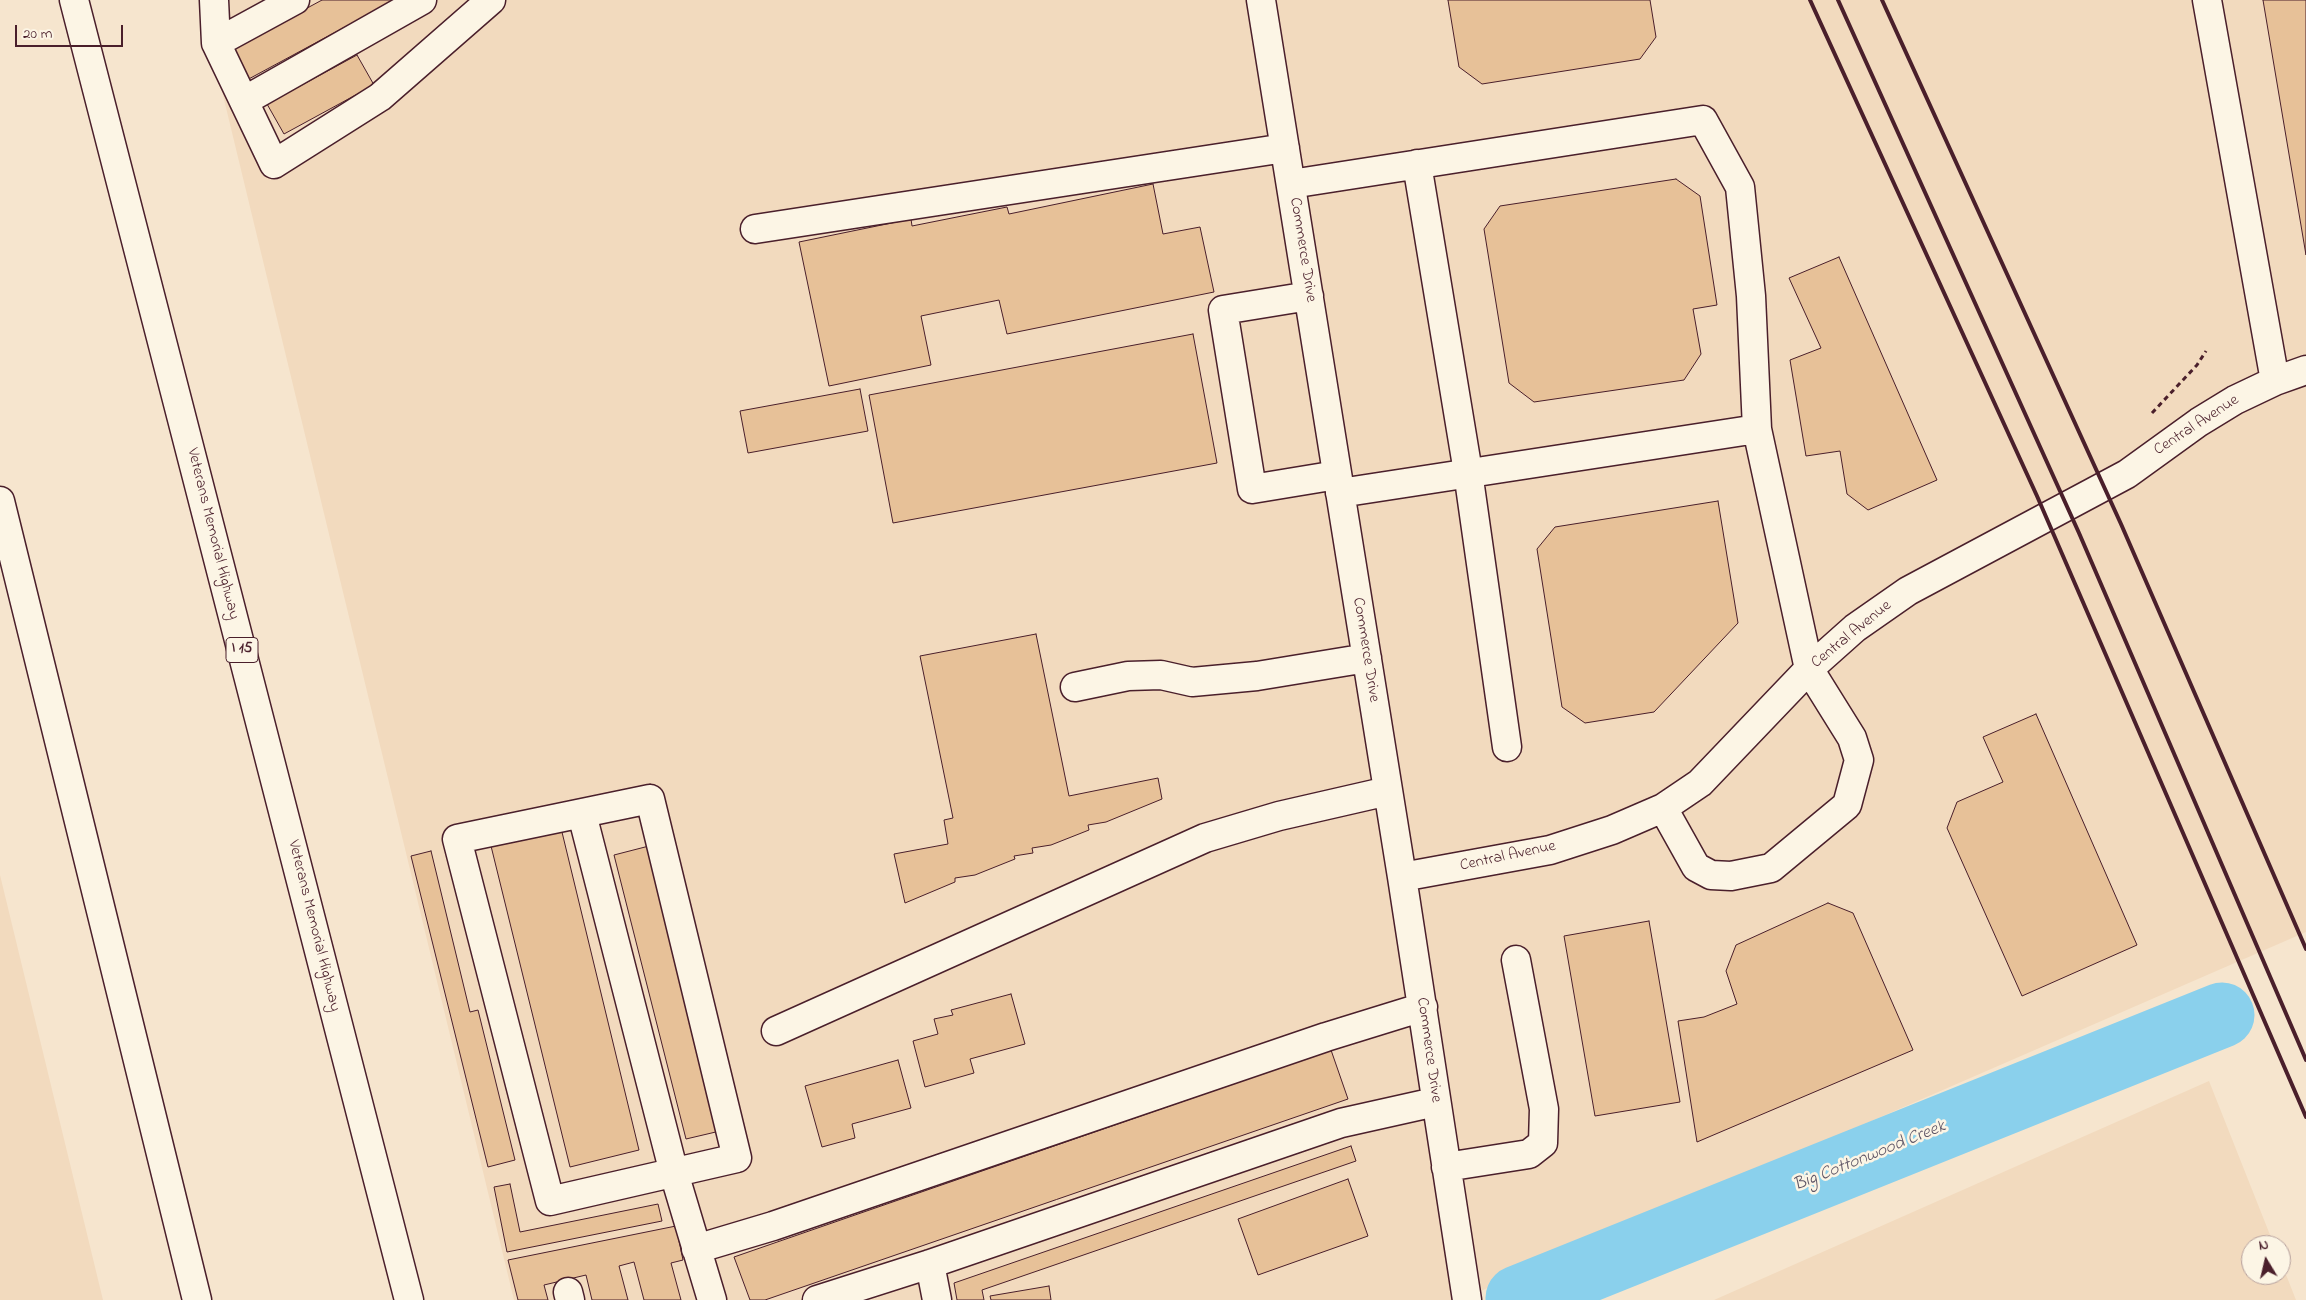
<!DOCTYPE html>
<html>
<head>
<meta charset="utf-8">
<style>
  body { margin:0 }
  #map { position:relative; width:2306px; height:1300px; overflow:hidden; background:#f6e5ce; font-family:"Indie Flower",sans-serif }
  canvas { display:block }
  .north { position:absolute; left:2241px; top:1235px; width:50px; height:50px; box-sizing:border-box; background:#fcf5e5; border:1px solid #b59f9b; border-radius:50%; rotate:351deg; font-size:14px; font-weight:700; line-height:20px; text-align:center; color:#4a1f2b }
  .north::after { content:''; display:block; margin:auto; width:18px; height:22px; background:#4a1f2b; clip-path:polygon(50% 0,100% 100%,50% 72%,0 100%) }
  .scale { position:absolute; left:15px; top:25px; width:108px; height:22px; box-sizing:border-box; border:2px solid #4a1f2b; border-top:0; padding-left:6px; font-size:15px; line-height:18px; white-space:nowrap; color:#4a1f2b; -webkit-text-stroke:4px #fcf5e5; paint-order:stroke }
</style>
</head>
<body>
<div id="map">
<canvas width="2306" height="1300"></canvas>
<div class="north">N</div>
<div class="scale">20 m</div>
</div>
<script>
const context = document.querySelector('canvas').getContext('2d');
context.lineJoin = 'round';
function fill(path, color) {
  context.fillStyle = color;
  context.fill(path, 'evenodd');
}
function poly(rows) {
  const path = new Path2D();
  for (const r of rows) {
    path.moveTo(r[0], r[1]);
    for (let i = 2; i < r.length; i += 2) path.lineTo(r[i], r[i + 1]);
  }
  return path;
}
function stroke(path, color, width, dash) {
  context.strokeStyle = color;
  context.lineWidth = width;
  context.lineCap = dash ? 'butt' : 'round';
  context.setLineDash(dash || []);
  context.stroke(path);
}
function drawText(font, color, halo, rows, align = 'center') {
  context.font = font + ' "Indie Flower",sans-serif';
  context.lineWidth = 5;
  context.setLineDash([]);
  context.textBaseline = 'middle';
  context.strokeStyle = halo;
  context.fillStyle = color;
  for (const [text, x, y, turn = 0] of rows) {
    context.save();
    context.translate(x, y);
    context.rotate((+turn || 0) * Math.PI / 180);
    context.textAlign = isNaN(turn) ? turn : align;
    if (halo) context.strokeText(text, 0, 0);
    context.fillText(text, 0, 0);
    context.restore();
  }
}
fill(poly([
  [200,0,2306,0,2306,932,1460,1300,514,1300],
  [0,875,103,1300,0,1300],
  [2209,1081,2274,1245,2251,1245,2251,1275,2281,1275,2281,1262,2296,1300,1714,1300]
]), '#f2dabe');
stroke(poly([
  [1518,1298,2222,1015]
]), '#8ad0ec', 65);
const building = poly([
  [322,0,395,0,245,81,228,51,322,0],
  [1448,0,1650,0,1656,37,1640,59,1482,84,1459,67,1448,0],
  [2263,0,2306,0,2306,255,2263,0],
  [357,55,374,85,284,134,267,104,357,55],
  [1676,179,1700,196,1717,305,1693,309,1701,354,1684,380,1534,402,1509,383,1484,229,1500,206,1676,179],
  [1153,184,1163,234,1200,227,1214,292,1007,334,999,300,921,316,931,365,829,386,799,242,911,219,912,226,1007,207,1009,214,1153,184],
  [1839,257,1937,480,1868,510,1847,494,1840,451,1806,456,1790,360,1821,348,1789,278,1839,257],
  [1193,334,1217,463,893,523,869,395,1193,334],
  [860,389,868,431,748,453,740,411,860,389],
  [1718,501,1738,623,1654,712,1585,723,1562,707,1537,549,1555,527,1718,501],
  [1036,634,1069,796,1158,778,1162,799,1106,822,1088,825,1089,830,1051,845,1032,848,1033,853,1014,856,1015,859,975,875,955,878,955,882,905,903,894,854,948,844,944,820,953,818,920,656,1036,634],
  [2036,714,2137,945,2022,996,1947,828,1957,802,2003,782,1983,737,2036,714],
  [561,828,639,1150,570,1167,491,846,561,828],
  [649,846,720,1131,686,1139,614,855,649,846],
  [431,851,470,1012,478,1010,515,1160,488,1167,411,856,431,851],
  [1828,903,1853,913,1913,1050,1697,1142,1678,1021,1704,1017,1737,1004,1726,971,1736,945,1828,903],
  [1649,921,1680,1102,1595,1116,1564,936,1649,921],
  [1011,994,1025,1044,970,1059,974,1073,925,1087,913,1041,938,1034,934,1019,953,1015,951,1010,1011,994],
  [1331,1050,1348,1099,765,1300,750,1300,734,1257,1331,1050],
  [898,1060,911,1108,852,1124,855,1138,822,1147,805,1086,898,1060],
  [1351,1146,1356,1161,982,1290,984,1300,957,1300,954,1283,1351,1146],
  [1348,1179,1368,1236,1258,1275,1238,1219,1348,1179],
  [510,1184,520,1232,658,1204,662,1221,507,1252,494,1187,510,1184],
  [676,1226,683,1260,671,1263,681,1300,644,1300,634,1262,619,1266,628,1300,592,1300,586,1275,544,1285,548,1300,518,1300,508,1260,676,1226],
  [1049,1286,1051,1300,991,1300,990,1296,1049,1286]
]);
fill(building, '#e7c198');
stroke(building, '#4a1f2b', 1);
const minor = poly([
  [214,0,216,43],
  [295,0,216,43,274,164,380,97,491,0],
  [1261,0,1402,877,1467,1300],
  [2207,0,2275,381],
  [244,101,422,0],
  [1417,164,1468,472,1507,747],
  [1291,184,1703,120,1740,187,1751,296,1757,429],
  [755,229,1285,148],
  [1309,296,1223,310,1252,489,1337,475],
  [1340,493,1757,429,1809,669,1852,738,1859,760,1847,805,1771,868,1731,876,1711,875,1696,867,1663,808],
  [1075,687,1128,676,1161,675,1192,682,1257,676,1367,658],
  [650,799,737,1158,550,1201,457,839,650,799],
  [582,814,674,1173,712,1300],
  [1402,877,1550,850,1612,830,1663,808,1700,783,1809,669,1855,628,1908,591,2127,474,2199,422,2235,400,2275,381,2306,370],
  [776,1031,1205,838,1279,816,1388,791],
  [1446,1167,1529,1154,1543,1143,1544,1109,1516,960],
  [696,1249,773,1226,1326,1037,1423,1007],
  [930,1264,937,1300],
  [568,1292,570,1300],
  [817,1300,930,1264,1341,1123,1435,1102]
]);
const highway = poly([
  [74,0,409,1300],
  [0,501,197,1300]
]);
stroke(minor, '#4a1f2b', 31);
stroke(highway, '#4a1f2b', 31);
stroke(poly([
  [2152,413,2197,365,2206,351]
]), '#4a1f2b', 3, [5, 4]);
stroke(minor, '#fcf5e5', 28);
stroke(highway, '#fcf5e5', 28);
stroke(poly([
  [1810,0,2037,496,2306,1117],
  [1838,0,2079,533,2306,1060],
  [1882,0,2121,524,2306,949]
]), '#4a1f2b', 4);
for (const [x, y, w] of [
  [242,650,32]
]) {
  const box = new Path2D();
  box.roundRect(x - w / 2, y - 12.5, w, 25, 4);
  context.fillStyle = '#fcf5e5';
  context.fill(box);
  stroke(box, '#4a1f2b', 1);
}
drawText('bold 15px', '#4a1f2b', null, [
  ["I 15",242,650]
]);
drawText('16px', '#4a1f2b', '#fcf5e5', [
  ["Commerce Drive",1302,250,81],
  ["Central Avenue",2197,426,-33],
  ["Veterans Memorial Highway",212,534,76],
  ["Central Avenue",1852,635,-39],
  ["Commerce Drive",1365,650,81],
  ["Central Avenue",1508,857,-12],
  ["Veterans Memorial Highway",313,926,76],
  ["Commerce Drive",1428,1050,82]
]);
drawText('italic 18px', '#5d5465', '#fcf5e5', [
  ["Big Cottonwood Creek",1870,1157,-22]
]);
</script>
</body>
</html>
